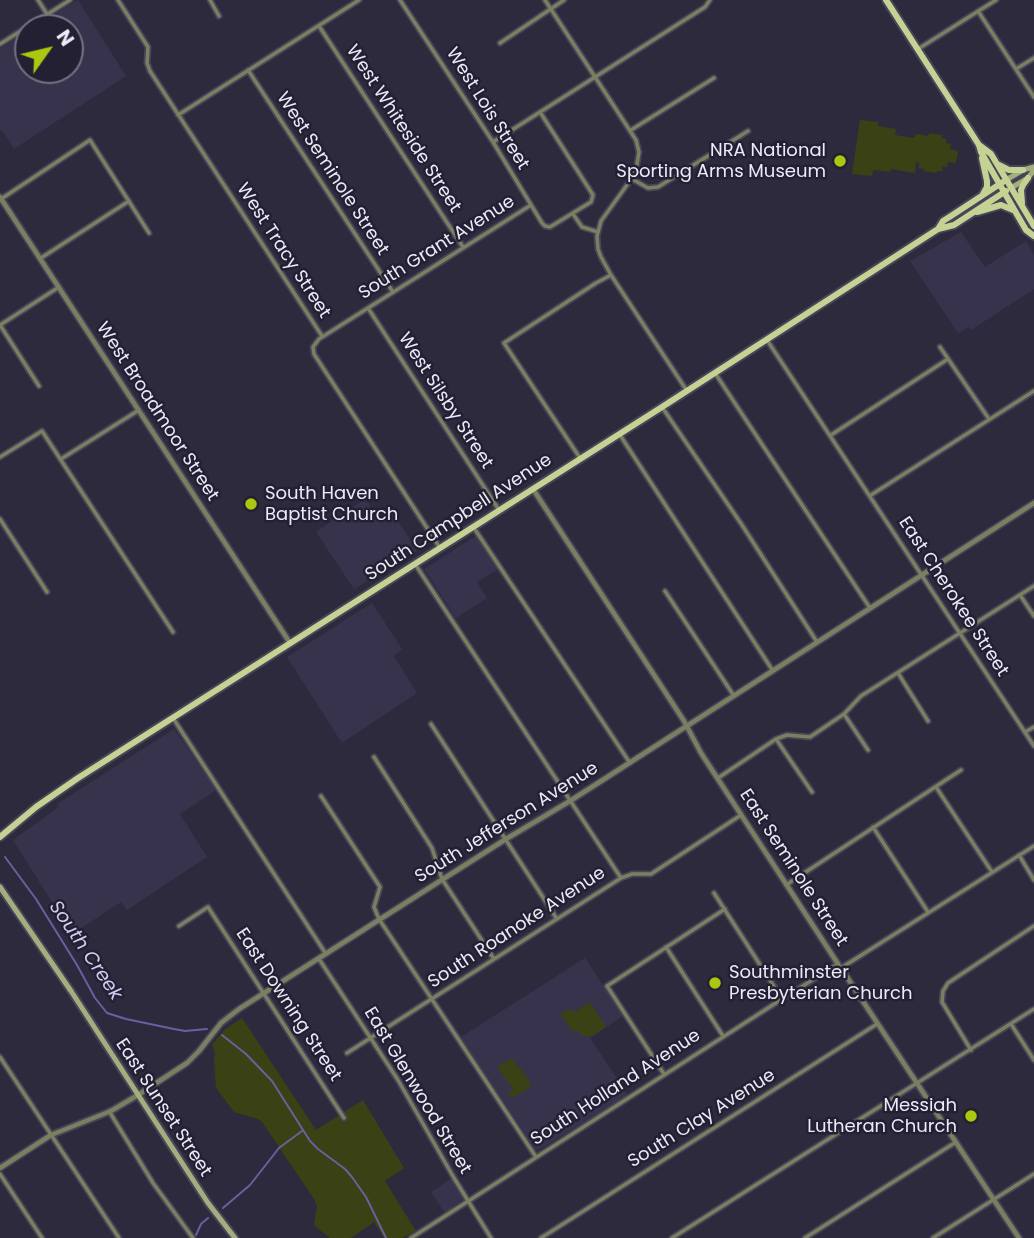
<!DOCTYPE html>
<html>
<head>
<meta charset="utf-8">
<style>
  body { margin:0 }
  #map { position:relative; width:1034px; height:1238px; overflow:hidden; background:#2e2a3e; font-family:Poppins,sans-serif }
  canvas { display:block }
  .north { position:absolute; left:14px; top:14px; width:70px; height:70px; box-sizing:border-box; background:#242033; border:2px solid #747182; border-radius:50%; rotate:56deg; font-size:19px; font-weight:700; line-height:28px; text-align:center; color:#eceaf8 }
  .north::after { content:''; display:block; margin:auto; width:24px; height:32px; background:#adc60f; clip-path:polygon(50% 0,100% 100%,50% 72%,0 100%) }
</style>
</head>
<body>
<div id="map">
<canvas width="1034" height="1238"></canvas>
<div class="north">N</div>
</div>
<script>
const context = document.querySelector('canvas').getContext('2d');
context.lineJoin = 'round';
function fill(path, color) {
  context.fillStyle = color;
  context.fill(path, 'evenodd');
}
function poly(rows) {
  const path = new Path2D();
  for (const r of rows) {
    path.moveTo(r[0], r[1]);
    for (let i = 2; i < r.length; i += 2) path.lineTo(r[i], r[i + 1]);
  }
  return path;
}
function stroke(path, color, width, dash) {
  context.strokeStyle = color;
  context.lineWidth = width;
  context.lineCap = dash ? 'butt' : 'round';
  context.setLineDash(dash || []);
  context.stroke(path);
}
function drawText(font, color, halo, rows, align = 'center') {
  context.font = font + ' Poppins,sans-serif';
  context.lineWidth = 5;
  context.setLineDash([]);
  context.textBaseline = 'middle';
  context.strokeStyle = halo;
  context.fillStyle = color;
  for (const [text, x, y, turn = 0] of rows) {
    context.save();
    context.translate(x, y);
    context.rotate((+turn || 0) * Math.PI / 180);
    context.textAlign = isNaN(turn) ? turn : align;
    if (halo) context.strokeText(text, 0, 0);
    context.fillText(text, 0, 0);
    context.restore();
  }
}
fill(poly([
  [78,0,126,76,14,149,2,130,0,131,0,49,28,31,28,70,70,70,70,28,33,28],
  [961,232,985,267,1026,241,1034,254,1034,289,971,330,969,327,958,333,910,261],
  [365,499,380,520,393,513,417,551,354,589,316,532],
  [476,536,498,569,477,582,487,598,456,618,424,569],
  [372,603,402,649,394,656,417,693,342,743,287,657],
  [174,729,216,790,180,814,207,857,127,910,121,902,72,934,13,840,59,807,57,804],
  [585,958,623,1016,590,1038,628,1095,537,1151,461,1037],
  [451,1179,463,1199,445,1213,431,1192]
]), '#38334c');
fill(poly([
  [860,120,878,122,878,126,896,129,895,135,914,138,916,134,928,136,929,133,942,135,942,138,946,139,946,143,951,144,950,149,958,151,956,163,948,162,947,167,942,167,942,171,937,171,936,173,924,171,924,169,919,168,919,163,916,162,915,173,891,169,890,172,873,170,872,176,852,174],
  [590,1002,606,1027,590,1037,581,1035,577,1030,573,1032,560,1014,567,1010,576,1011],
  [242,1018,316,1130,363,1100,404,1168,385,1181,416,1231,402,1238,384,1238,374,1222,351,1238,330,1238,314,1225,317,1206,314,1199,262,1122,258,1119,234,1112,216,1088,214,1063,215,1053,212,1045,224,1030],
  [512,1058,518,1068,520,1067,532,1086,512,1098,508,1093,513,1089,497,1067]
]), '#394115');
stroke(poly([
  [5,857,36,899,77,965,95,998,107,1013,126,1019,174,1029,185,1031,207,1029],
  [222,1035,246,1054,272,1081,310,1141,318,1149,345,1169,352,1177,366,1197,386,1238],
  [223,1208,250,1185,279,1148,302,1131],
  [196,1235,201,1224,208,1218]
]), '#6c5e9f', 2);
const minor = poly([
  [38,0,47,14],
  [118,0,148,47,147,63,150,71,322,336],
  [210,0,219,16],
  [400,0,493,142,542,223,545,226,550,227,591,202,593,195,540,112],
  [545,0,636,140,639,152,636,170,632,178,601,221,597,236,598,249,601,257,611,275,687,391],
  [978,11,1034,97],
  [319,26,463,247],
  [500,43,564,0],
  [0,44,70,0],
  [918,49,996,0],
  [1016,69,1034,58],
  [248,70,393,292],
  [178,115,359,0],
  [631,130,714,78],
  [493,142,705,7,710,0],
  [632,179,648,188,658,187,748,131],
  [1,199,90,140,149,233],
  [573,214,582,227,598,232],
  [41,258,129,201],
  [368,308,499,510],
  [0,325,39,386],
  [0,325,59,287],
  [767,340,1034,746],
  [940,347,989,419],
  [715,373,870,608],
  [662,407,742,525,817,642],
  [620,435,773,671],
  [831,435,948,359],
  [0,457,42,431,173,632],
  [580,458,504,343,596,283,611,275],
  [61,459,139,410],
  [871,495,1034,391],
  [0,519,47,592],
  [474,528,630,763],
  [440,548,314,354,313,347,319,339,531,205],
  [415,564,621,878],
  [665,591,734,696],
  [1020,595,1034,616],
  [898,673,928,721],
  [844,714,868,750],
  [173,718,326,954],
  [431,724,557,919],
  [1025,732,1034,727],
  [776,739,812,792],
  [374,757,432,848,442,879,494,959],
  [718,778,776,739,787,735,810,737,844,714,861,696,1034,586],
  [936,787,992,872],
  [321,796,380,887,374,907,379,919,536,1157],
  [873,827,928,912],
  [1019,855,1034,880],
  [786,885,961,770],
  [714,893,782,999],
  [179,926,208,907,344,1118],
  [666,947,723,1036],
  [319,959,398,1080,454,1178,491,1238],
  [1011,1024,1034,1060],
  [971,1050,942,1002,943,991,948,983,1034,926],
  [347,1053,621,878,632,874,651,874,741,815],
  [0,1057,119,1238],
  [664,1074,607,986,725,909],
  [109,1111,153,1183,193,1238],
  [0,1174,42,1238],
  [411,1238,782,999,838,964,841,968,1034,846],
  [541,1238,877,1024],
  [672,1238,1034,1009],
  [805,1238,956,1142],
  [933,1238,1034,1174]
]);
const tertiary = poly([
  [0,197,290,643],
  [533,489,684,721,701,753,838,964],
  [841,968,1019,1238],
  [0,1168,51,1135,111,1111,138,1095,187,1063,199,1051,221,1023,239,1009,506,839,570,801,1034,503]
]);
const secondary = poly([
  [1006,180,1023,170,1034,167],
  [1011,188,1028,178,1034,170],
  [0,887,71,991,208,1203,235,1238]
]);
const primary = poly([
  [886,0,979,145,981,152,1026,230,1034,236],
  [979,145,991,154,1034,226],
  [982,158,987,181,987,187,983,194],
  [999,165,1009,170,1023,170],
  [1022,203,1021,190,1023,185,1028,178],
  [977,212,1001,205,1013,210],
  [938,229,954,225,1006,191],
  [0,837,36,807,78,778,662,407,938,229,943,221,951,216,1006,180]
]);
stroke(minor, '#494558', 7);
stroke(tertiary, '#494558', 8);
stroke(secondary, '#494558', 9);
stroke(primary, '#494558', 10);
stroke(minor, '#798061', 3.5);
stroke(tertiary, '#798061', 4.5);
stroke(secondary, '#a3ae7e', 5);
stroke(primary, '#c4d293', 6);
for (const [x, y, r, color] of [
  [840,161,7,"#adc60f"],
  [251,504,7,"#adc60f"],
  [715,983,7,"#adc60f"],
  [971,1116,7,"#adc60f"]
]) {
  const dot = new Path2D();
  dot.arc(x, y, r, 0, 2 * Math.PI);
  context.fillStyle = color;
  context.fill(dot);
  stroke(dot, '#242033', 2.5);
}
drawText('18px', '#eceaf8', '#242033', [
  ["West Lois Street",487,109,58],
  ["West Whiteside Street",403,129,57],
  ["West Seminole Street",332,174,57],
  ["South Grant Avenue",437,248,-32],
  ["West Tracy Street",283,251,57],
  ["West Silsby Street",445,401,57],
  ["West Broadmoor Street",157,412,57],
  ["South Campbell Avenue",459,518,-33],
  ["East Cherokee Street",953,597,57],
  ["South Jefferson Avenue",507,823,-32],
  ["East Seminole Street",793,868,57],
  ["South Roanoke Avenue",517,928,-33],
  ["East Downing Street",288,1005,57],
  ["South Holland Avenue",616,1088,-33],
  ["East Glenwood Street",417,1091,59],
  ["East Sunset Street",163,1108,57],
  ["South Clay Avenue",702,1119,-32]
]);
drawText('18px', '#eceaf8', '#242033', [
  ["NRA National",826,151],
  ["Sporting Arms Museum",826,172],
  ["South Haven",265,494,"left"],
  ["Baptist Church",265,515,"left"],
  ["Southminster",729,973,"left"],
  ["Presbyterian Church",729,994,"left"],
  ["Messiah",957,1106],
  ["Lutheran Church",957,1127]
], 'right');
drawText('italic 19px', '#d2ccf1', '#242033', [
  ["South Creek",85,951,56]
]);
</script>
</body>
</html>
